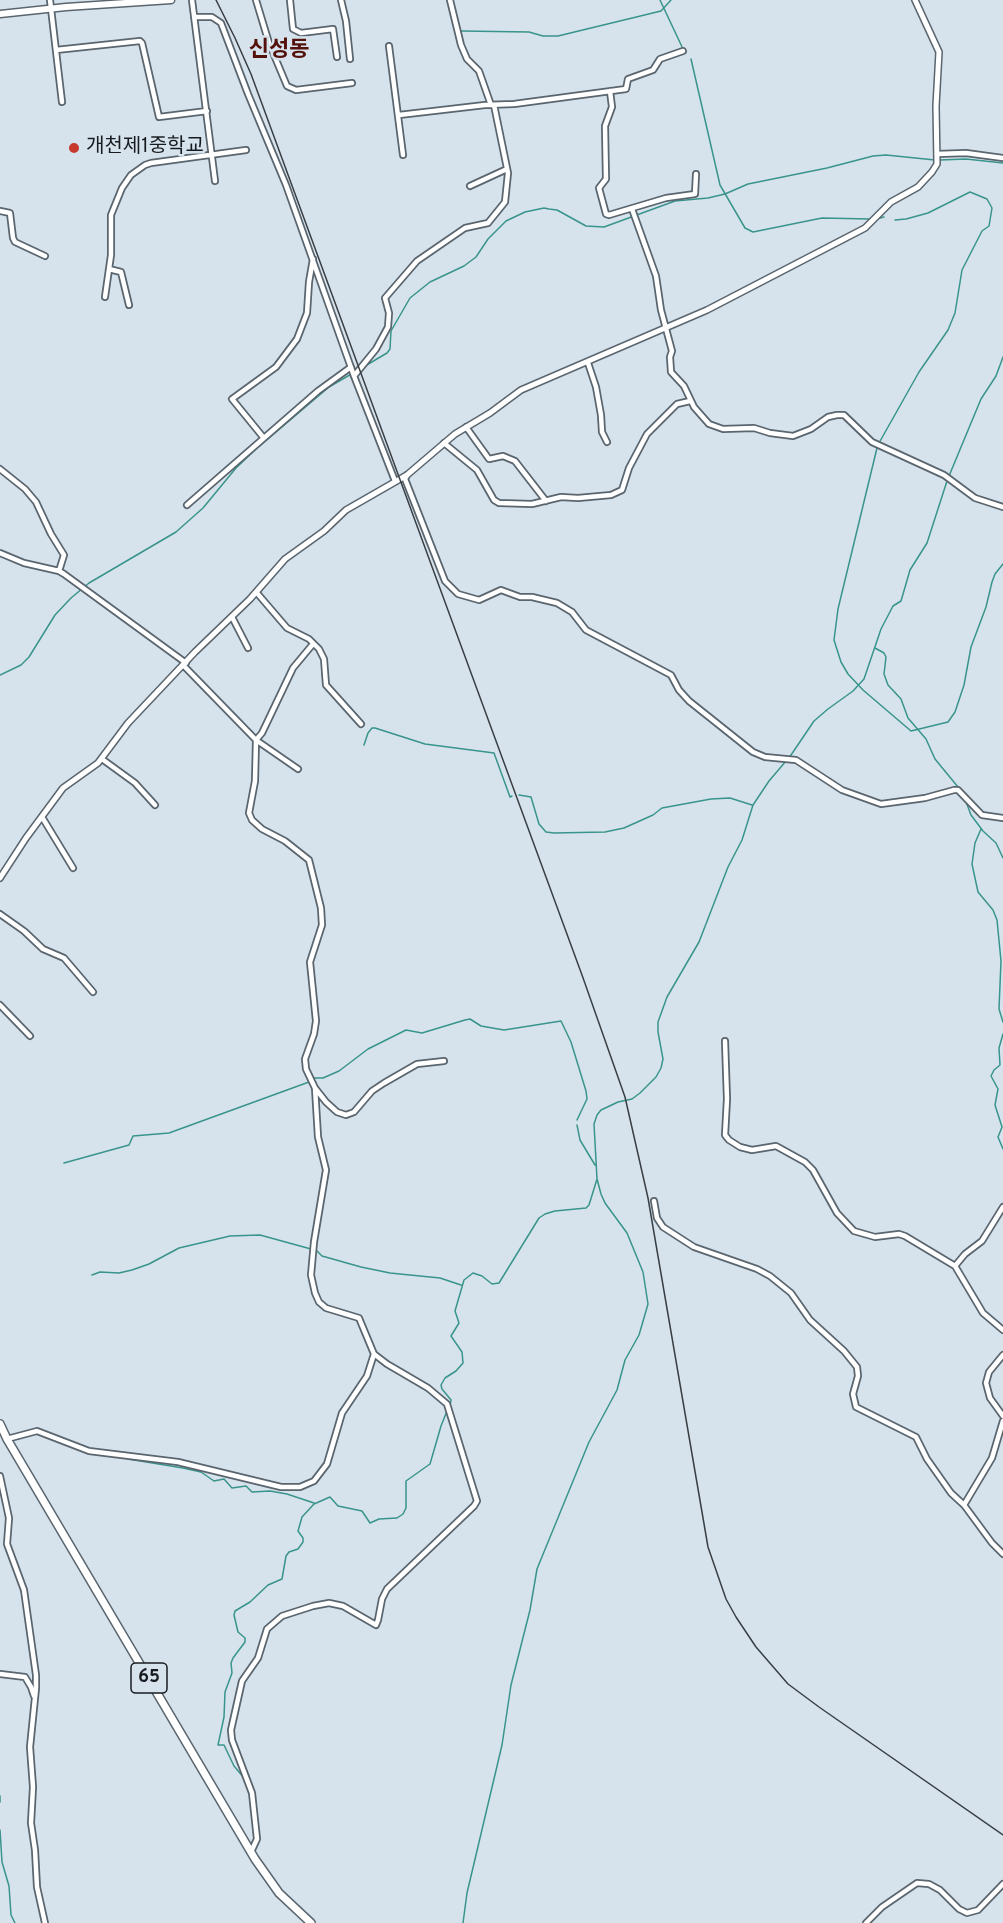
<!DOCTYPE html>
<html>
<head>
<meta charset="utf-8">
<style>
  body { margin:0 }
  canvas { display:block; background:#d6e3ed }
</style>
</head>
<body>
<canvas width="1003" height="1923"></canvas>
<script>
const context = document.querySelector('canvas').getContext('2d');
context.lineJoin = 'round';
function poly(rows) {
  const path = new Path2D();
  for (const r of rows) {
    path.moveTo(r[0], r[1]);
    for (let i = 2; i < r.length; i += 2) path.lineTo(r[i], r[i + 1]);
  }
  return path;
}
function stroke(path, color, width, dash) {
  context.strokeStyle = color;
  context.lineWidth = width;
  context.lineCap = dash ? 'butt' : 'round';
  context.setLineDash(dash || []);
  context.stroke(path);
}
function drawText(font, color, halo, rows, align = 'center') {
  context.font = font + ' Overpass,"Noto Sans KR",sans-serif';
  context.lineWidth = 5;
  context.setLineDash([]);
  context.textBaseline = 'middle';
  context.strokeStyle = halo;
  context.fillStyle = color;
  for (const [text, x, y, turn = 0] of rows) {
    context.save();
    context.translate(x, y);
    context.rotate((+turn || 0) * Math.PI / 180);
    context.textAlign = isNaN(turn) ? turn : align;
    if (halo) context.strokeText(text, 0, 0);
    context.fillText(text, 0, 0);
    context.restore();
  }
}
stroke(poly([
  [660,0,683,49],
  [461,31,529,32,543,36,558,36,661,11,671,0],
  [691,59,720,185,745,228,753,232,822,218,870,219],
  [940,160,966,159,1003,163],
  [880,218,884,217],
  [365,366,387,353,390,349,391,331,410,298,430,282,464,266,476,257,488,239,506,221,525,212,544,208,549,209,557,210,586,226,604,227,675,201,708,198,725,194,748,184,827,168,873,156,886,155,935,160],
  [879,443,919,372,948,330,955,313,962,270,982,231,989,226,992,208,987,199,970,192,928,213,906,219,895,220],
  [877,448,838,609,834,640,841,662,848,674,863,690,911,731,948,722,955,712,964,685,971,647,986,607,992,582,995,574,1003,564],
  [949,476,981,399,996,376,1003,357],
  [875,648,884,653,886,657,884,674,888,685,901,699,908,718,926,739,935,759,958,787],
  [0,675,21,665,29,657,55,615,71,598,89,583,176,532,203,508,236,468,256,449,329,387,353,373],
  [364,745,368,733,372,728,375,728,425,744,494,753,510,797,512,796],
  [789,758,814,721,828,709,853,691,864,679,881,629,893,606,901,601,910,570,927,543,947,481],
  [519,795,531,797,539,824,546,832,554,833,605,832,624,828,653,815,662,808,711,799,730,798,752,805],
  [965,799,971,815,983,831,996,843,1003,858],
  [981,829,975,843,972,864,978,892,993,910,997,920,1001,961,999,1009,1003,1022],
  [1003,1034,999,1048,1000,1065,994,1070,991,1076,998,1089,995,1105,1002,1127,998,1137,1003,1149],
  [314,1078,323,1078,339,1071,368,1049,406,1030,422,1033,465,1020,470,1019,481,1026,504,1030,561,1021,571,1042,586,1091,587,1099,577,1120],
  [577,1125,580,1140,595,1165],
  [64,1163,129,1145,133,1136,169,1133,309,1082],
  [316,1250,322,1256,361,1267,390,1273,440,1278,461,1285],
  [92,1275,100,1272,119,1273,132,1270,149,1264,179,1248,230,1236,260,1235,311,1249],
  [450,1406,451,1400,442,1389,441,1385,445,1378,456,1371,463,1363,462,1352,451,1336,459,1323,455,1311,464,1280,473,1273,482,1276,492,1284,499,1283,539,1218,545,1214,555,1211,586,1208,589,1205,597,1179],
  [128,1459,183,1468,201,1472,214,1481,224,1479,232,1488,246,1486,252,1492,270,1491,287,1494,314,1503],
  [244,1778,234,1766,224,1745,218,1745,224,1717,225,1692,232,1673,231,1663,233,1658,245,1642,245,1638,238,1632,234,1615,235,1611,250,1602,268,1585,282,1579,286,1556,289,1552,298,1549,303,1542,303,1538,298,1531,302,1517,314,1504,330,1497,338,1506,362,1511,370,1523,379,1519,397,1518,403,1514,406,1508,406,1481,430,1464,441,1426,447,1411],
  [0,1796,0,1802],
  [0,1830,2,1862,9,1886,11,1915,15,1923],
  [463,1923,467,1893,502,1745,511,1685,530,1610,537,1569,589,1442,617,1390,625,1360,639,1335,648,1304,643,1272,627,1233,605,1203,601,1194,597,1179,594,1124,597,1115,601,1110,618,1102,632,1099,640,1093,656,1077,661,1068,663,1059,658,1032,658,1022,667,997,699,942,728,867,742,840,753,805,769,781,786,761]
]), '#39948b', 1.5);
const minor = poly([
  [50,0,62,102],
  [192,0,215,181],
  [256,0,269,43,287,86,296,90,352,83],
  [290,0,293,29,301,33,333,29,337,57],
  [341,0,346,21,350,59],
  [450,0,461,45,467,59,479,71,491,105],
  [194,17,212,17,221,23,248,94,286,185,354,376,395,481],
  [389,46,403,155],
  [56,50,140,41,142,43,159,117,207,111],
  [610,91,612,107,605,126,606,179,599,188,606,214,609,215,666,198,695,194,696,174],
  [399,115,485,105,514,104,626,89,628,79,653,70,660,59,683,51],
  [937,154,966,153,1003,158],
  [470,186,507,169],
  [632,209,656,276,661,310,672,351,670,357,671,372,684,386,694,407,709,424,723,429,754,428,770,433,793,436,811,429,828,417,837,415,844,415,872,442,944,475,975,498,1003,507],
  [0,211,10,213,13,238,15,242,45,256],
  [109,269,121,272,129,305],
  [105,297,111,255,111,215,122,188,131,175,145,165,151,163,246,150],
  [588,363,596,387,601,415,602,432,607,442],
  [354,376,376,349,388,327,389,313,385,298,417,261,465,228,488,223,505,202,508,173,494,105],
  [466,427,489,459,503,456,515,461,546,501],
  [263,437,232,399,276,367,297,339,307,313,309,282,313,259],
  [444,443,477,470,494,500,499,503,532,504,561,497,578,498,611,495,622,490,629,468,647,434,677,404,690,401],
  [0,469,25,489,36,502,51,534,64,555,59,571],
  [407,475,405,479,445,581,458,594,479,600,501,590,520,597,532,597,557,603,572,612,586,630,671,675,679,690,689,701,753,752,765,757,796,760,842,790,881,804,925,798,954,790,958,790,982,815,1003,818],
  [187,505,318,391,351,367],
  [0,553,24,563,59,571,64,574,186,663],
  [257,593,287,628,309,639,319,649,324,659,326,685,361,724],
  [232,617,248,648],
  [313,644,293,668,262,733,256,740,255,781,249,813,252,820,262,829,285,841,309,860,321,908,322,925,310,962,316,1021,314,1034,305,1059,306,1069,315,1088,326,1102,337,1112,346,1115,354,1112,372,1091,384,1083,417,1064,444,1061],
  [183,665,256,740,298,769],
  [102,759,135,783,155,805],
  [42,817,73,868],
  [0,914,24,931,43,949,64,958,93,992],
  [0,1005,30,1036],
  [725,1041,727,1099,725,1135,729,1140,740,1147,752,1150,776,1146,805,1162,813,1170,837,1213,854,1231,875,1237,899,1234,905,1236,955,1266,983,1313,1003,1330],
  [654,1201,657,1218,663,1227,694,1247,757,1269,770,1276,791,1293,810,1320,844,1351,857,1367,858,1376,853,1394,856,1407,916,1437,927,1459,951,1493,964,1505,992,1543,1003,1554],
  [955,1266,965,1254,982,1241,1003,1207],
  [1003,1355,989,1372,986,1383,990,1398,1003,1416],
  [7,1439,37,1431,89,1451,178,1462,281,1487,300,1487,314,1481,327,1464,342,1413,367,1376,374,1354],
  [0,1476,9,1518,7,1544,24,1590,36,1675,36,1688,30,1747,33,1787,31,1823,35,1850,37,1887,45,1923],
  [964,1505,992,1458,1003,1421],
  [0,1674,25,1677,31,1687,34,1696],
  [251,1852,257,1839,252,1793,232,1740,231,1730,242,1681,258,1658,267,1629,282,1616,313,1606,329,1603,343,1606,376,1625,378,1620,382,1599,387,1589,474,1506,477,1501,447,1404,428,1388,387,1364,374,1354,359,1318,326,1308,319,1302,315,1293,311,1275,314,1242,326,1170,318,1137,315,1088],
  [866,1923,882,1907,917,1883,929,1884,940,1890,959,1909,967,1913,978,1910,1003,1884]
]);
const tertiary = poly([
  [0,878,26,838,63,788,98,763,128,723,195,652,250,599,285,559,324,531,346,510,407,475,455,434,490,413,521,390,707,310,865,228,891,202,918,187,932,172,937,164,936,106,939,52,915,0]
]);
const secondary = poly([
  [0,14,66,7,171,0]
]);
const primary = poly([
  [0,1424,7,1439,255,1859,279,1893,311,1923]
]);
stroke(minor, '#5a656e', 8);
stroke(tertiary, '#5a656e', 8);
stroke(secondary, '#5a656e', 9);
stroke(primary, '#5a656e', 10);
stroke(minor, '#fff', 4.5);
stroke(tertiary, '#fff', 5);
stroke(secondary, '#fff', 6);
stroke(primary, '#fff', 7);
stroke(poly([
  [216,0,235,38,251,74,582,975,625,1097,648,1198,708,1547,726,1599,736,1617,756,1647,788,1684,819,1707,1003,1835]
]), '#393f44', 1.5);
for (const [x, y, r, color] of [
  [74,148,6,"#c6392c"]
]) {
  const dot = new Path2D();
  dot.arc(x, y, r, 0, 2 * Math.PI);
  context.fillStyle = color;
  context.fill(dot);
  stroke(dot, '#d6e3ed', 2);
}
for (const [x, y, w] of [
  [149,1678,36]
]) {
  const box = new Path2D();
  box.roundRect(x - w / 2, y - 15, w, 30, 4.5);
  context.fillStyle = '#d6e3ed';
  context.fill(box);
  stroke(box, '#181c20', 1.5);
}
drawText('bold 18px', '#181c20', null, [
  ["65",149,1678]
]);
drawText('20px', '#181c20', '#d6e3ed', [
  ["개천제1중학교",86,148]
], 'left');
drawText('bold 22px', '#54100a', '#d6e3ed', [
  ["신성동",279,52]
]);
</script>
</body>
</html>
